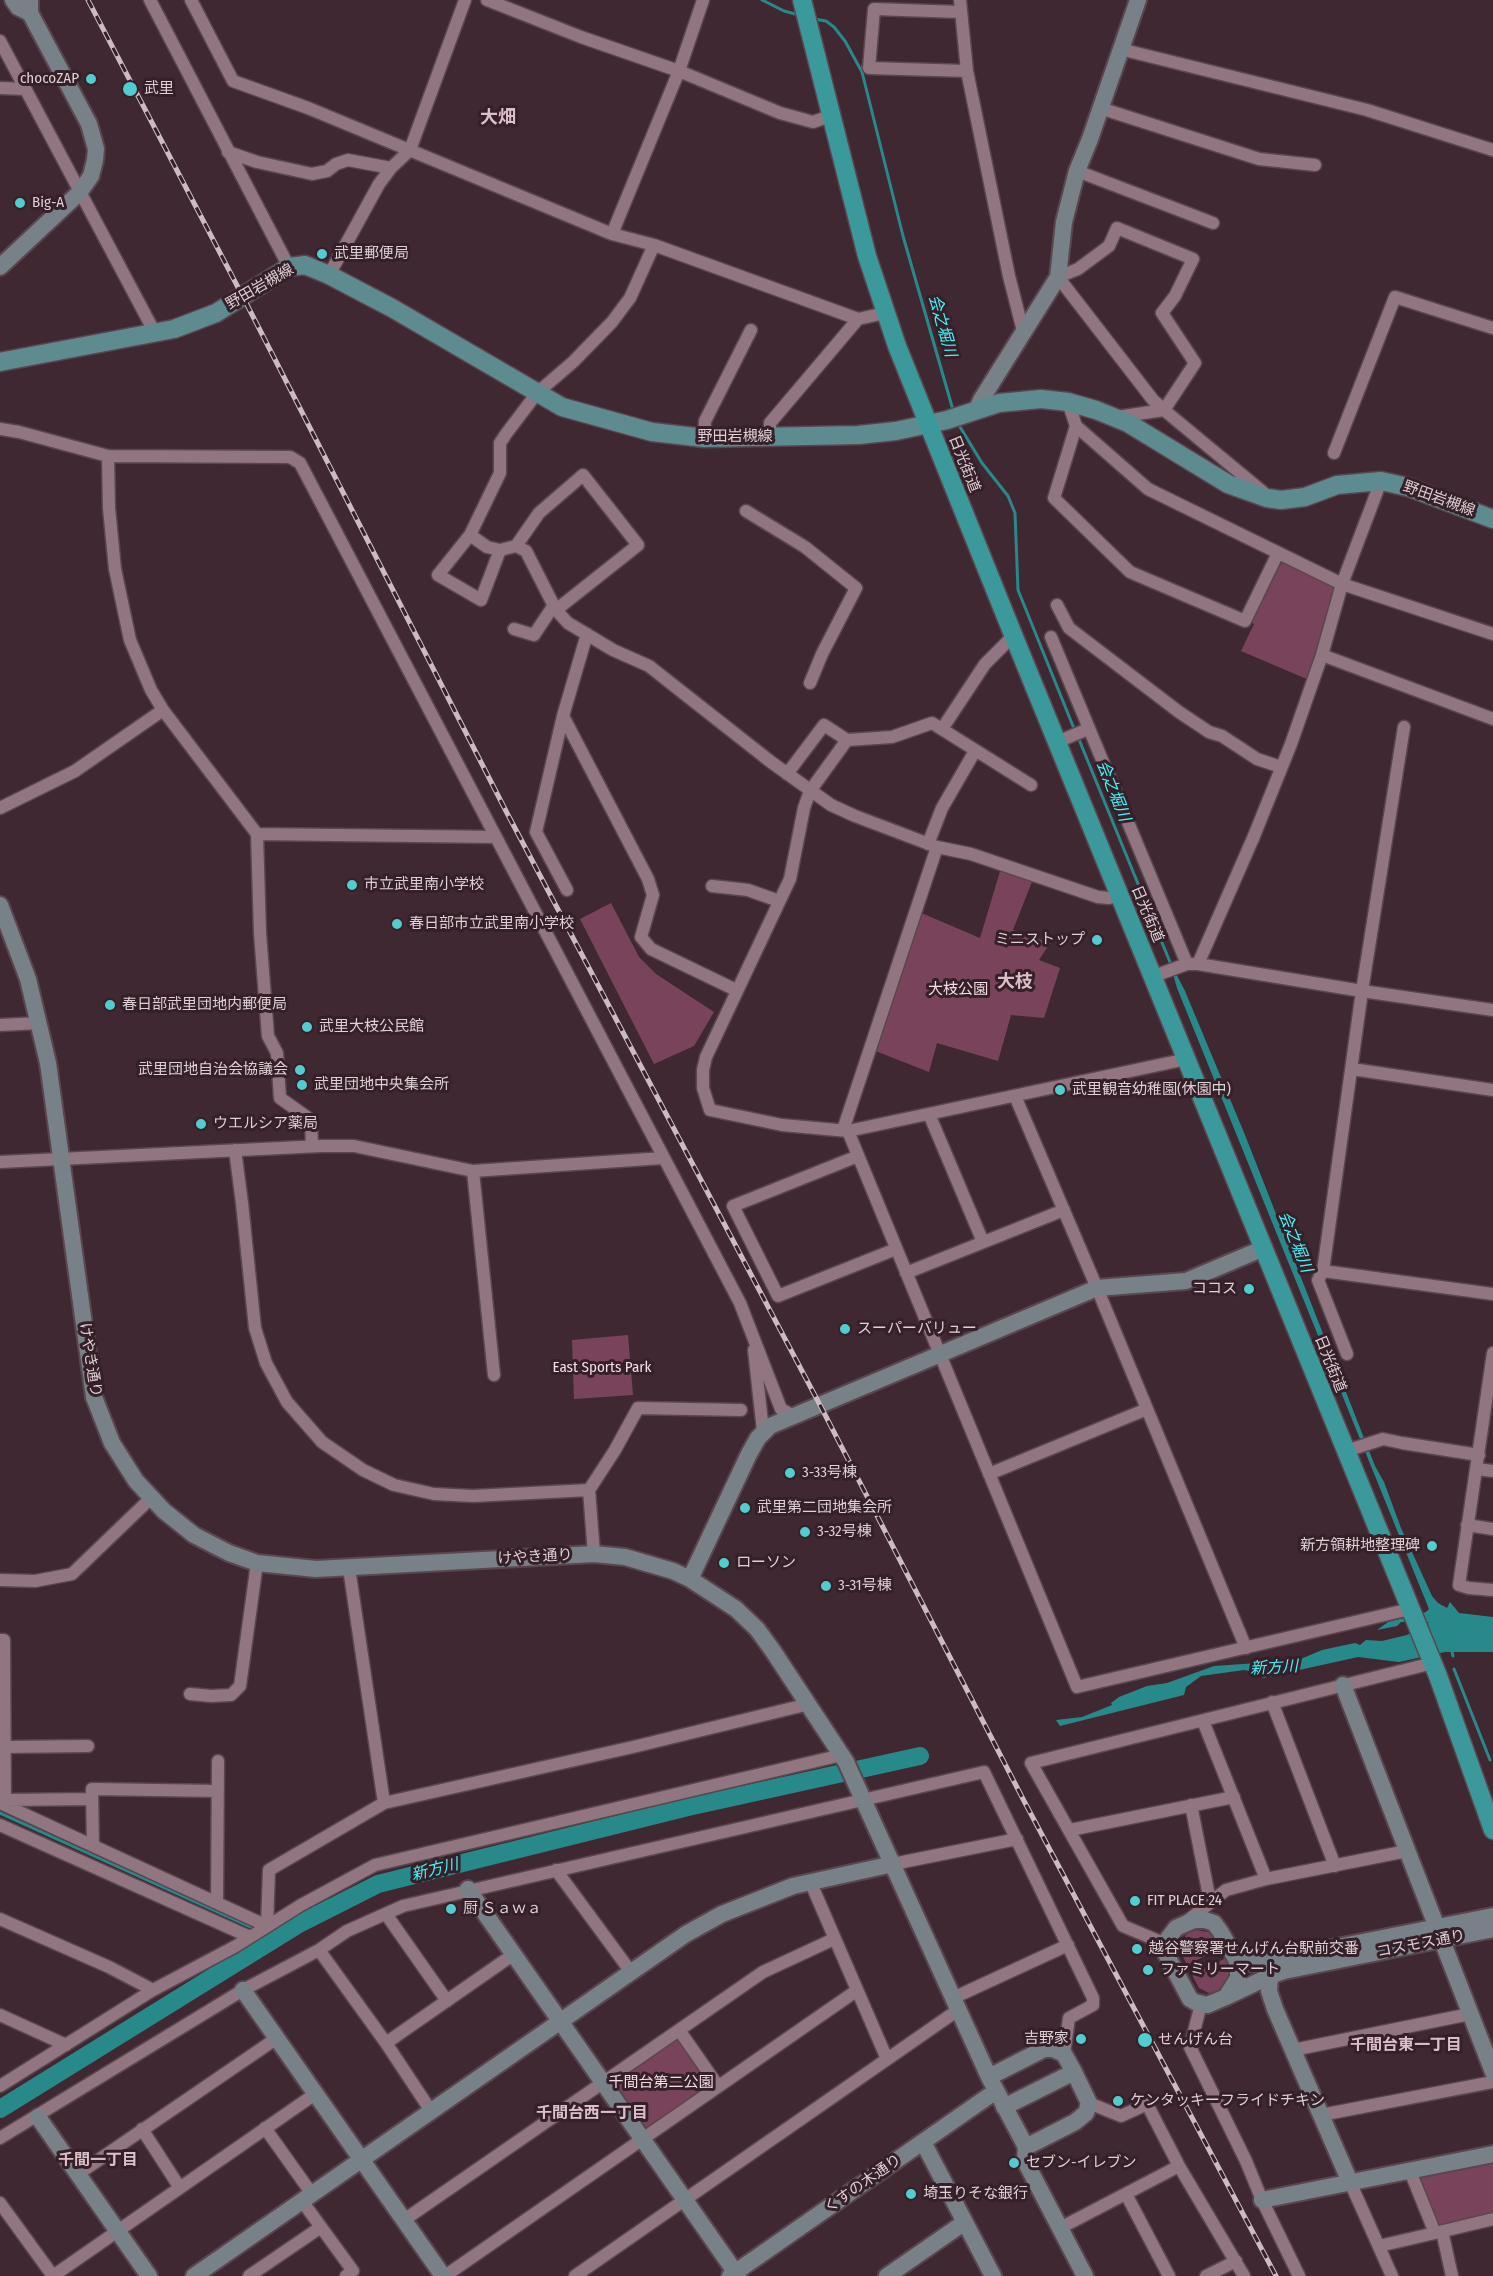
<!DOCTYPE html>
<html>
<head>
<meta charset="utf-8">
<style>
  body { margin:0 }
  canvas { display:block; background:#3f2832 }
</style>
</head>
<body>
<canvas width="1493" height="2276"></canvas>
<script>
const context = document.querySelector('canvas').getContext('2d');
context.lineJoin = 'round';
function fill(path, color) {
  context.fillStyle = color;
  context.fill(path, 'evenodd');
}
function poly(rows) {
  const path = new Path2D();
  for (const r of rows) {
    path.moveTo(r[0], r[1]);
    for (let i = 2; i < r.length; i += 2) path.lineTo(r[i], r[i + 1]);
  }
  return path;
}
function stroke(path, color, width, dash) {
  context.strokeStyle = color;
  context.lineWidth = width;
  context.lineCap = dash ? 'butt' : 'round';
  context.setLineDash(dash || []);
  context.stroke(path);
}
function drawText(font, color, halo, rows, align = 'center') {
  context.font = font + ' "Fira Sans Condensed","Noto Sans JP",sans-serif';
  context.lineWidth = 6;
  context.setLineDash([]);
  context.textBaseline = 'middle';
  context.strokeStyle = halo;
  context.fillStyle = color;
  for (const [text, x, y, turn = 0] of rows) {
    context.save();
    context.translate(x, y);
    context.rotate((+turn || 0) * Math.PI / 180);
    context.textAlign = isNaN(turn) ? turn : align;
    if (halo) context.strokeText(text, 0, 0);
    context.fillText(text, 0, 0);
    context.restore();
  }
}
fill(poly([
  [1285,562,1334,585,1336,591,1309,680,1241,651,1254,624,1251,622,1279,565],
  [1001,868,1033,879,1013,930,1050,943,1039,960,1060,968,1044,1018,1011,1015,998,1061,937,1043,929,1072,873,1050,919,912,980,938],
  [611,903,639,957,656,974,714,1012,694,1046,654,1064,580,919],
  [628,1335,633,1395,574,1399,572,1340],
  [1195,1930,1209,1932,1220,1948,1187,1965,1181,1952,1181,1942,1187,1934],
  [1226,1958,1232,1976,1220,1992,1209,1993,1199,1988,1192,1975],
  [678,2035,712,2083,644,2132,610,2083],
  [1493,2161,1493,2215,1438,2227,1416,2177]
]), '#79445b');
fill(poly([
  [1169,960,1185,991,1245,1135,1375,1466,1384,1482,1401,1528,1432,1596,1438,1603,1447,1608,1450,1602,1459,1613,1493,1617,1493,1652,1445,1652,1399,1662,1358,1657,1263,1678,1255,1672,1244,1670,1201,1676,1186,1687,1184,1695,1060,1726,1056,1720,1082,1717,1112,1705,1111,1703,1119,1697,1147,1686,1167,1683,1214,1666,1258,1663,1270,1666,1296,1661,1322,1650,1355,1643,1360,1645,1366,1640,1382,1641,1407,1635,1429,1622,1401,1622,1397,1626,1377,1630,1388,1622,1426,1612,1429,1609,1177,988]
]), '#28898b');
stroke(poly([
  [762,0,784,11,799,15],
  [814,19,826,21,834,27,845,41,862,72,903,236,953,410],
  [862,71,864,60],
  [957,422,982,463,1008,496,1015,513,1018,590,1075,731],
  [1078,737,1172,967],
  [1451,1648,1453,1656],
  [1454,1669,1490,1760],
  [0,1813,255,1929],
  [264,1933,279,1938]
]), '#28898b', 3);
stroke(poly([
  [0,2109,297,1925,378,1884,688,1807,920,1756]
]), '#28898b', 18);
const street = poly([
  [150,0,289,267],
  [191,0,233,81,308,108,612,234,654,245,858,319,885,313],
  [487,0,581,37,679,71,780,113,813,122,830,116],
  [960,0,967,71,1009,276,1023,331],
  [960,12,874,9,869,68,967,71],
  [0,41,155,333],
  [1120,49,1367,110,1493,150],
  [0,88,25,89],
  [1100,108,1259,159,1315,165],
  [228,152,257,162,312,174,327,171,336,164,348,160,391,168],
  [1077,171,1213,223],
  [612,234,679,71,703,0],
  [329,275,379,184,391,168,410,150,465,0],
  [1068,402,1076,426,1148,489,1342,584,1493,634],
  [1117,417,1164,410,1195,363,1162,313,1175,296,1193,259,1117,228,1109,246,1078,269,1058,277,1153,400,1164,410,1263,492],
  [1076,426,1054,498,1130,572,1245,621,1278,553],
  [0,429,19,432,108,456,290,457,300,463,740,1303,781,1409,794,1416],
  [704,438,705,421,751,330],
  [770,438,770,423,858,319],
  [1334,453,1395,297,1493,328],
  [108,456,109,508,115,569,130,640,151,690,163,710,257,834,495,837],
  [746,511,805,547,856,588,822,654,810,683],
  [470,535,487,547,500,550,516,546,526,551,556,610,568,623,613,650,649,666,771,762,831,805,855,816,937,847,971,854,1098,897,1109,898,1120,895],
  [516,546,539,513,583,475,638,545,556,610],
  [500,550,481,600,438,575,470,535,500,473,500,443,506,434,537,393,573,362,612,322,630,298,654,245],
  [1057,605,1069,628,1179,712,1209,732,1222,736,1257,759,1281,767],
  [514,629,534,635,554,605],
  [587,634,563,716,648,879,653,895,641,937,651,949,736,990],
  [1051,637,1187,964],
  [1322,655,1493,719],
  [563,716,536,832,567,890],
  [942,729,985,664,1013,636],
  [1057,742,1088,729],
  [787,774,824,725,847,740],
  [1031,785,932,723,892,737,847,740,810,791,804,808,790,879,706,1057,703,1070,703,1088,710,1110,782,1125,848,1131,1187,1059],
  [0,808,75,771,163,710],
  [257,834,260,933,268,1036,277,1053,280,1098,311,1120,312,1146],
  [928,844,942,808,975,751],
  [712,886,748,890,779,901],
  [1198,964,1254,836,1291,744,1322,655,1342,584,1381,481],
  [1154,976,1187,964,1198,964,1362,991,1493,1010],
  [0,1025,40,1023],
  [1352,1069,1493,1090],
  [1015,1096,1097,1288,1246,1648],
  [929,1114,983,1242],
  [843,1130,937,847],
  [848,1131,1077,1687,1410,1609],
  [235,1150,242,1203,255,1328,266,1363,287,1402,322,1442,363,1470,394,1485,434,1494,473,1496,589,1490],
  [858,1156,733,1206,778,1296,896,1249],
  [0,1162,321,1146,354,1146,473,1171,663,1158],
  [473,1171,494,1375],
  [1323,1271,1493,1294],
  [906,1273,1064,1210],
  [754,1350,763,1431],
  [1493,1353,1459,1585,1469,1588,1493,1590],
  [1347,1354,1318,1280,1323,1271,1362,991,1404,727],
  [1346,1451,1383,1439,1402,1443,1479,1455],
  [1477,1469,1493,1471],
  [989,1474,1147,1409],
  [1467,1525,1493,1529],
  [594,1554,589,1490,615,1450,638,1408,741,1410],
  [349,1568,384,1803],
  [0,1580,35,1581,72,1574,151,1498],
  [0,1640,4,1640,5,1805],
  [190,1694,211,1696,231,1695,240,1686,257,1563],
  [1272,1702,1335,1866],
  [1203,1721,1266,1879],
  [5,1747,88,1746],
  [5,1800,92,1799],
  [0,1803,267,1926],
  [1191,1805,1210,1901],
  [0,1825,250,1937],
  [1070,1830,1234,1797],
  [93,1845,92,1789,218,1791],
  [893,1864,1017,1839],
  [556,1870,631,1972],
  [810,1881,887,2059],
  [217,1903,218,1761],
  [386,1914,447,2001],
  [0,1919,109,1967,153,1990],
  [1186,1922,1226,1890,1266,1879,1407,1851],
  [267,1926,269,1870,384,1803,633,1747,809,1704],
  [1166,1944,1123,1926,1031,1763,1433,1663],
  [319,1950,386,2043,431,2111],
  [953,1998,1068,1945],
  [1201,2004,1190,2047,1246,2161,1262,2200,1299,2276],
  [0,2015,66,2045],
  [679,2030,718,2086],
  [386,2043,514,1954],
  [1293,2050,1470,2014],
  [0,2086,153,1990,236,1946,301,1905,375,1865,842,1755],
  [1089,2103,1121,2116,1147,2104,1179,2166,1244,2276],
  [1321,2115,1493,2082],
  [265,2128,312,2194],
  [142,2129,180,2188],
  [0,2138,243,1990,319,1950,347,1931,403,1906,984,1772,1093,1998,1093,2005,1069,2018,1064,2054],
  [78,2174,277,2038],
  [1350,2182,1392,2276],
  [1126,2194,1169,2276],
  [302,2201,353,2271,346,2276],
  [0,2203,53,2276],
  [404,2220,763,1972,834,1939],
  [1060,2228,1179,2166],
  [1442,2231,1452,2276],
  [1435,2233,1493,2219],
  [1379,2246,1435,2233,1410,2171],
  [53,2276,315,2094],
  [249,2276,321,2227],
  [445,2276,856,1991],
  [575,2276,958,2010],
  [1206,2276,1236,2261]
]);
const secondary = poly([
  [13,0,18,7,30,13],
  [0,267,79,193,91,176,95,160,96,149,89,124,30,13,30,0],
  [977,409,981,400,1058,277,1064,222,1077,171,1090,139,1138,0],
  [0,905,28,979,48,1063,94,1397,112,1443,136,1481,164,1511,194,1535,229,1553,257,1563,316,1569,594,1554,625,1557,673,1571,690,1579,736,1609,757,1629,773,1651,846,1762,989,2077,1026,2147,1025,2161,1085,2276],
  [690,1579,749,1454,758,1438,770,1426,1097,1288,1186,1281,1264,1248],
  [1343,1685,1493,2072],
  [468,1889,738,2276],
  [1236,1959,1251,1963,1282,1958,1493,1916],
  [1270,1976,1269,1991,1275,2009,1350,2182],
  [243,1990,443,2276],
  [1226,1997,1238,1978,1238,1968,1236,1959,1220,1931,1214,1923,1205,1920,1194,1920,1176,1928,1167,1940,1166,1954,1190,1999,1195,2002,1207,2005,1212,2003,1226,1997,1270,1976,1284,1971,1493,1929],
  [989,2077,1044,2049,1053,2049,1064,2054,1074,2072,1089,2103,1086,2113,1075,2122,1026,2147],
  [1004,2107,1074,2072],
  [38,2117,149,2276],
  [923,2142,993,2276],
  [1262,2200,1493,2154],
  [194,2276,686,1934,722,1914,793,1886,893,1864],
  [730,2276,996,2091],
  [887,2276,965,2222]
]);
const primary = poly([
  [0,362,174,329,216,313,289,267,305,265,329,275,392,308,562,407,652,432,704,438,858,435,896,431,947,420,999,403,1041,399,1068,402,1096,410,1128,423,1228,484,1267,498,1281,500,1305,497,1337,485,1381,481,1408,487,1493,519]
]);
const highway = poly([
  [802,0,867,256,897,346,1010,627,1438,1676,1493,1830]
]);
stroke(street, '#59464e', 15);
stroke(secondary, '#59464e', 20);
stroke(primary, '#59464e', 21);
stroke(highway, '#59464e', 21);
stroke(street, '#917580', 12);
stroke(secondary, '#788088', 16);
stroke(primary, '#5e8b90', 18);
stroke(highway, '#3c999b', 18);
const rail = poly([
  [88,0,242,295,507,813,820,1405,1023,1799,1276,2276]
]);
stroke(rail, '#ccbcc2', 5);
stroke(rail, '#351f28', 3, [9]);
for (const [x, y, r, color] of [
  [91,79,6,"#52cdcf"],
  [130,89,8,"#52cdcf"],
  [20,203,6,"#52cdcf"],
  [322,254,6,"#52cdcf"],
  [352,885,6,"#52cdcf"],
  [397,924,6,"#52cdcf"],
  [1097,940,6,"#52cdcf"],
  [110,1005,6,"#52cdcf"],
  [307,1027,6,"#52cdcf"],
  [300,1070,6,"#52cdcf"],
  [302,1085,6,"#52cdcf"],
  [1060,1090,6,"#52cdcf"],
  [201,1124,6,"#52cdcf"],
  [1249,1289,6,"#52cdcf"],
  [845,1329,6,"#52cdcf"],
  [790,1473,6,"#52cdcf"],
  [745,1508,6,"#52cdcf"],
  [805,1532,6,"#52cdcf"],
  [1432,1546,6,"#52cdcf"],
  [724,1563,6,"#52cdcf"],
  [826,1586,6,"#52cdcf"],
  [1135,1901,6,"#52cdcf"],
  [451,1909,6,"#52cdcf"],
  [1137,1949,6,"#52cdcf"],
  [1148,1970,6,"#52cdcf"],
  [1081,2039,6,"#52cdcf"],
  [1145,2040,8,"#52cdcf"],
  [1118,2101,6,"#52cdcf"],
  [1014,2163,6,"#52cdcf"],
  [911,2194,6,"#52cdcf"]
]) {
  const dot = new Path2D();
  dot.arc(x, y, r, 0, 2 * Math.PI);
  context.fillStyle = color;
  context.fill(dot);
  stroke(dot, '#351f28', 2);
}
drawText('15px', '#dfd0d5', '#351f28', [
  ["chocoZAP",79,79,"right"],
  ["武里",144,89],
  ["Big-A",32,203],
  ["武里郵便局",334,254],
  ["市立武里南小学校",364,885],
  ["春日部市立武里南小学校",409,924],
  ["ミニストップ",1085,940,"right"],
  ["春日部武里団地内郵便局",122,1005],
  ["武里大枝公民館",319,1027],
  ["武里団地自治会協議会",288,1070,"right"],
  ["武里団地中央集会所",314,1085],
  ["武里観音幼稚園(休園中)",1072,1090],
  ["ウエルシア薬局",213,1124],
  ["ココス",1237,1289,"right"],
  ["スーパーバリュー",857,1329],
  ["3-33号棟",802,1473],
  ["武里第二団地集会所",757,1508],
  ["3-32号棟",817,1532],
  ["新方領耕地整理碑",1420,1546,"right"],
  ["ローソン",736,1563],
  ["3-31号棟",838,1586],
  ["FIT PLACE 24",1147,1901],
  ["厨 Ｓａｗａ",463,1909],
  ["越谷警察署せんげん台駅前交番",1149,1949],
  ["ファミリーマート",1160,1970],
  ["吉野家",1069,2039,"right"],
  ["せんげん台",1158,2040],
  ["ケンタッキーフライドチキン",1130,2101],
  ["セブン-イレブン",1026,2163],
  ["埼玉りそな銀行",923,2194]
], 'left');
drawText('15px', '#dfd0d5', '#351f28', [
  ["野田岩槻線",260,287,-30],
  ["野田岩槻線",735,437],
  ["日光街道",964,464,68],
  ["野田岩槻線",1439,499,20],
  ["日光街道",1147,914,67],
  ["けやき通り",90,1360,81],
  ["日光街道",1330,1364,68],
  ["けやき通り",535,1557,-3],
  ["コスモス通り",1421,1944,-11],
  ["くすの木通り",863,2184,-35]
]);
drawText('15px', '#f3dce5', '#351f28', [
  ["大枝公園",958,990],
  ["East Sports Park",602,1368],
  ["千間台第二公園",661,2083]
]);
drawText('italic 16px', '#42f5f9', '#351f28', [
  ["会之堀川",942,326,74],
  ["会之堀川",1113,791,68],
  ["会之堀川",1295,1242,68],
  ["新方川",1274,1668,-3],
  ["新方川",435,1870,-14]
]);
drawText('bold 16px', '#dcbec9', '#351f28', [
  ["千間台東一丁目",1406,2046],
  ["千間台西一丁目",592,2114],
  ["千間一丁目",98,2161]
]);
drawText('bold 18px', '#dcbec9', '#351f28', [
  ["大畑",498,118],
  ["大枝",1015,982]
]);
</script>
</body>
</html>
